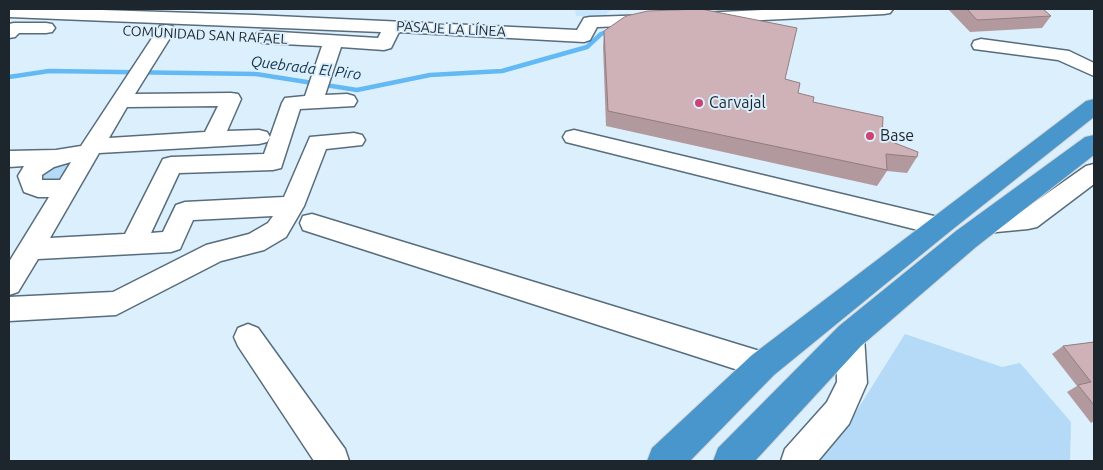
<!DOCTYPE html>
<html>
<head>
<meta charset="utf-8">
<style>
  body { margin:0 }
  #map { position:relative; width:1103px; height:470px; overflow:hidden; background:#dceffd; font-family:Ubuntu,sans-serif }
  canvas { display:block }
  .frame { position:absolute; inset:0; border:10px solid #1d262d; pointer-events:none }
</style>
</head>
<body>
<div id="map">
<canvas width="1103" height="470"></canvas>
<div class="frame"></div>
</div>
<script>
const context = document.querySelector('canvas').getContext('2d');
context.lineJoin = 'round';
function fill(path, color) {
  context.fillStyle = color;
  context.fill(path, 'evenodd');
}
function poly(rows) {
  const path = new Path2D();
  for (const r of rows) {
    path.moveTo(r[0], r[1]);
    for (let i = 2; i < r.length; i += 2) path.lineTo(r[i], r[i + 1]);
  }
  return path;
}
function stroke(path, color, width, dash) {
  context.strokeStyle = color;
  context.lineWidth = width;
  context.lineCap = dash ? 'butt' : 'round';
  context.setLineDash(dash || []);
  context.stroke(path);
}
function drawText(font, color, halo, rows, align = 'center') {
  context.font = font + ' Ubuntu,sans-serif';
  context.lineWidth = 4;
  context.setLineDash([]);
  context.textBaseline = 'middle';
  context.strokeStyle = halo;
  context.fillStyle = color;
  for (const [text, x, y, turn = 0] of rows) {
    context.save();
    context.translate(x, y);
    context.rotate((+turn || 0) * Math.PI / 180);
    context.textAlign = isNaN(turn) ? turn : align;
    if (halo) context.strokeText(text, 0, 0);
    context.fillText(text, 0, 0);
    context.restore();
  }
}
fill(poly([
  [577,9,614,9,607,13,607,16,576,16,575,10]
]), '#c8e6fd');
fill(poly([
  [77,159,61,184,44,182,43,172,59,163],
  [905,334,1002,367,1020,363,1071,422,1070,461,816,461,854,415]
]), '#b4daf7');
stroke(poly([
  [9,77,49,71,256,74,357,90,430,75,502,71,587,47,601,34,609,31]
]), '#63b9f4', 4.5);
const minor = poly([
  [9,9,71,9,254,15,577,30,584,18,590,17,652,15,658,16,661,20,658,24,652,25,597,27,590,40,584,42,399,32,391,48,384,50,341,47,325,95,347,94,354,96,357,101,354,106,300,109,281,168,273,170,179,173,151,233,163,232,176,205,185,202,284,197,310,137,354,133,362,135,365,140,362,145,326,149,304,206,286,237,264,250,221,261,116,315,9,321,9,297,113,292,206,245,249,234,268,223,273,216,193,220,180,249,171,252,38,259,18,292,9,295,9,262,49,197,38,197,24,192,18,176,24,166,9,167,9,151,56,150,81,146,160,26,166,25,172,26,175,30,135,94,231,93,238,94,241,99,227,131,259,130,267,132,270,137,267,142,259,144,99,153,50,238,125,234,163,159,171,157,264,154,282,103,285,98,305,96,322,46,263,43,257,41,254,37,257,33,263,31,378,38,381,32,9,17,9,9],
  [218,106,205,132,109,138,127,107,218,106],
  [71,162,60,180,42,180,42,175,54,167,71,162],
  [782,9,893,9,890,13,884,14,702,23,696,22,693,18,696,14,702,13,782,9],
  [14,23,46,23,52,24,55,28,52,32,46,33,19,33,15,37,9,38,9,24,14,23],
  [981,39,1069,51,1094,63,1094,76,1058,60,974,49,972,45,974,41,981,39],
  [574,130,938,217,947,219,950,226,947,233,938,235,566,142,563,137,566,132,574,130],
  [1094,164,1094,184,1037,227,1028,229,986,233,977,231,974,224,977,217,986,215,1022,211,1086,166,1094,164],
  [312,214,763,352,773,356,778,365,773,374,763,378,303,230,300,223,303,216,312,214],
  [850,323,860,327,864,336,867,383,849,424,818,461,781,461,785,449,827,402,837,382,836,336,840,327,850,323],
  [248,324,258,328,345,449,349,461,314,461,238,346,234,337,238,328,248,324]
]);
const highway = poly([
  [1094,99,1094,117,948,233,774,375,690,461,647,461,652,448,752,355,1086,101,1094,99],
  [1094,135,1094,155,976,247,861,346,755,461,713,461,718,448,839,326,956,231,1085,137,1094,135]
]);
stroke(minor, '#586d7c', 3);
stroke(highway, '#d2d4d5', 2);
fill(minor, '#fff');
fill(highway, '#4896cb');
fill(poly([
  [948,9,1043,9,1051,16,1042,28,970,32],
  [604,31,785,79,798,93,813,102,917,157,907,173,887,171,877,186,606,126,603,47],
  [1094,342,1094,421,1091,423,1067,392,1077,386,1052,354,1063,346]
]), '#b2999e');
const building = poly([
  [701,9,797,28,785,79,800,83,798,93,814,97,813,102,883,117,882,138,918,152,917,157,886,154,887,170,608,111,604,31,626,16,648,11,701,9],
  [967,9,1043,9,1051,16,977,20,967,9],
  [1094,342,1094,405,1078,385,1091,382,1063,346,1094,342]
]);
fill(building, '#cfb2b8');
stroke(building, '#917d81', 1);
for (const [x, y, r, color] of [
  [699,103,5,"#cd4173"],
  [870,136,5,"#cd4173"]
]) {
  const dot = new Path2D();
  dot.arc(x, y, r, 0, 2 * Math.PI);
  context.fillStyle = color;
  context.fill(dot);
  stroke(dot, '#dceffd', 2);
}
drawText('14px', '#1d262d', '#dceffd', [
  ["PASAJE LA LÍNEA",451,29,3],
  ["COMUNIDAD SAN RAFAEL",205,35,3]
]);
drawText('italic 15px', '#0f344c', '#dceffd', [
  ["Quebrada El Piro",306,68,7]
]);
drawText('16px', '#1d262d', '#dceffd', [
  ["Carvajal",709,103],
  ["Base",880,136]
], 'left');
</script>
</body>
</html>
